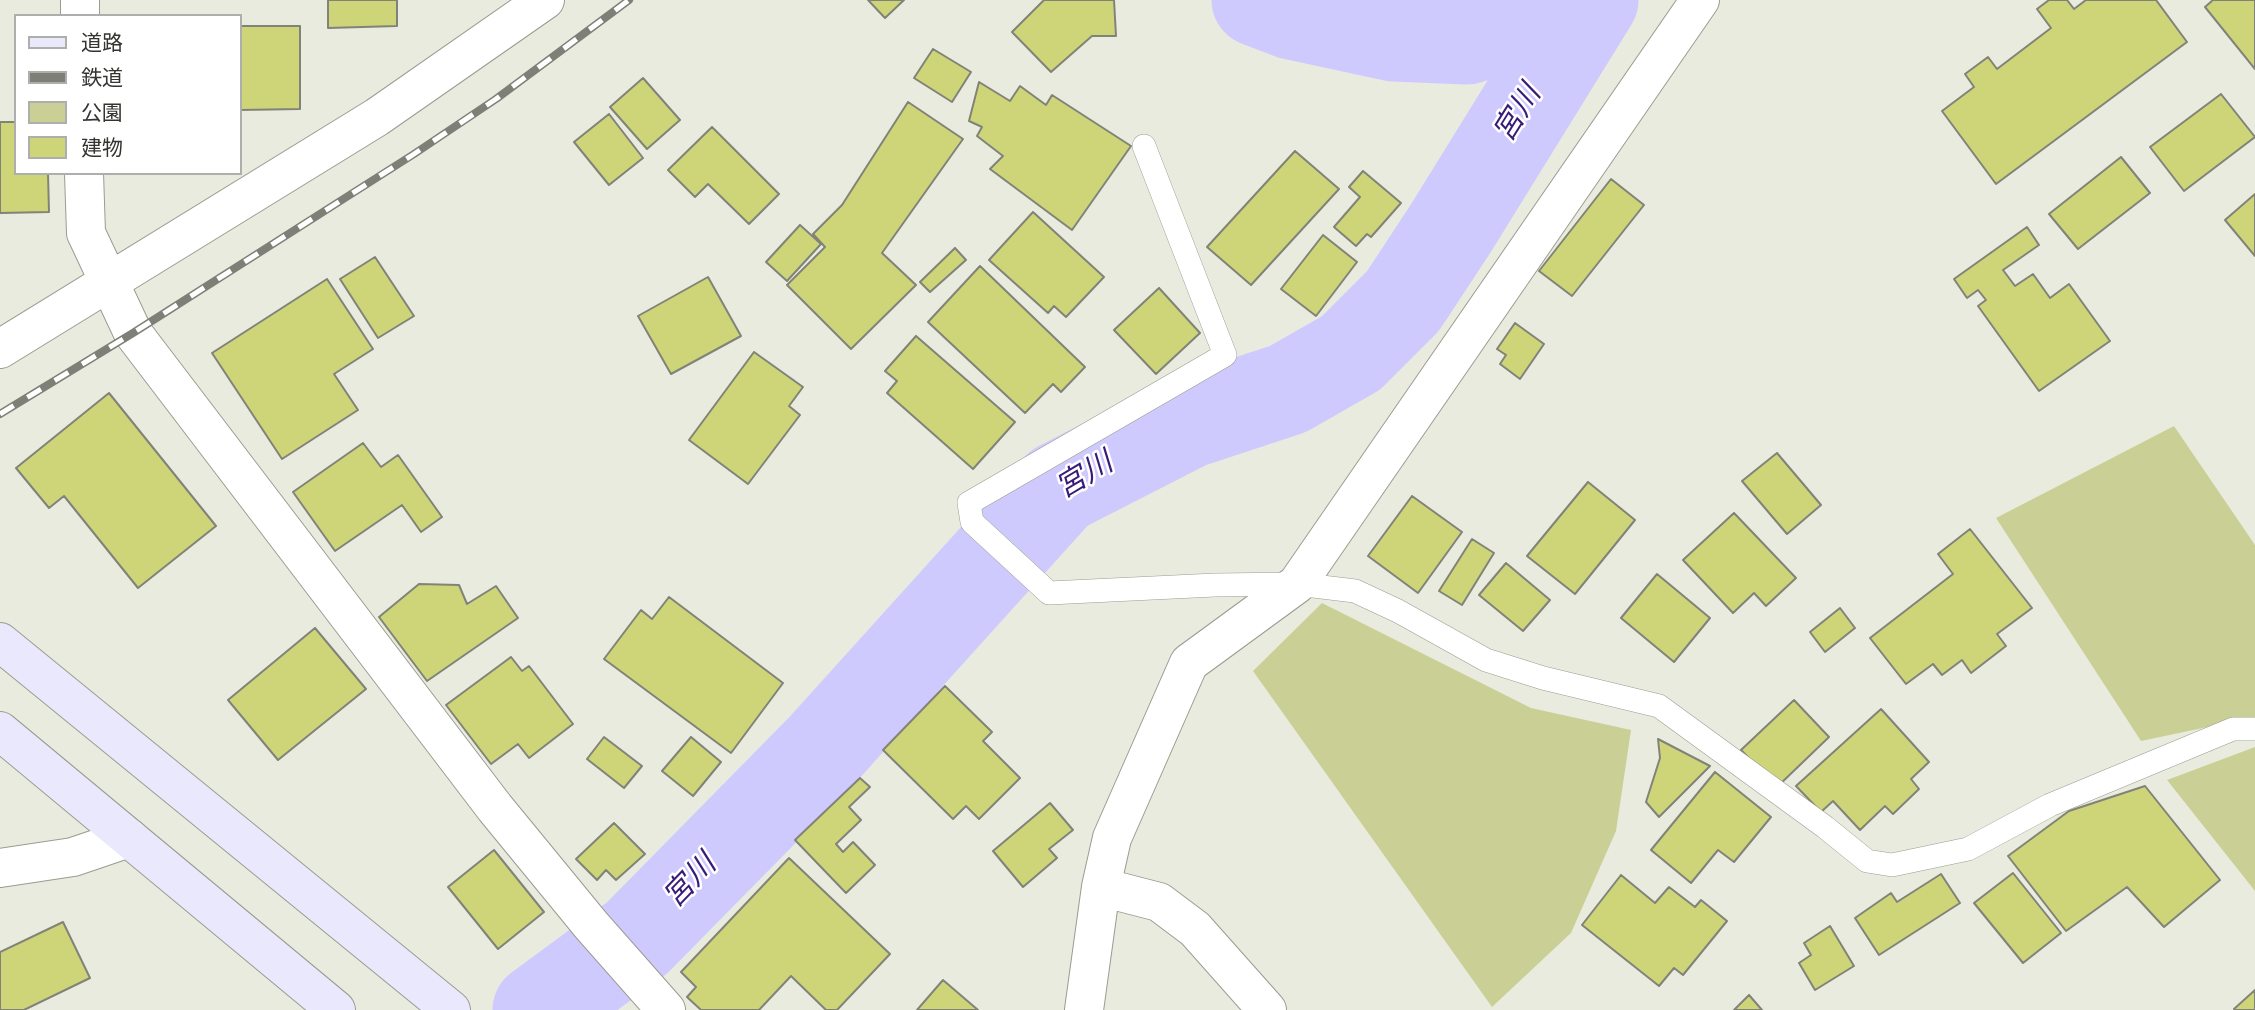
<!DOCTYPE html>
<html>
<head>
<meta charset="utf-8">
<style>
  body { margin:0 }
  #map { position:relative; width:2255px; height:1010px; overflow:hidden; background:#eaebdf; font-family:Spectral,"Noto Sans JP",serif }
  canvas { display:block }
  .legend { position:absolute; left:14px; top:14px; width:228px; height:161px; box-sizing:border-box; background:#fff; border:2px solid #aeaeac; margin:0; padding:9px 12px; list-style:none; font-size:21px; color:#343430 }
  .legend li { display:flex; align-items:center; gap:14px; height:35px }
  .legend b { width:35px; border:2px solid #aeaeac }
</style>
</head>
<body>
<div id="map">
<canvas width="2255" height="1010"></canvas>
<ul class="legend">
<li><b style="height:9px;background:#eae8fd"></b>道路</li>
<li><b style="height:9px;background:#7e7f77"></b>鉄道</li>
<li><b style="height:19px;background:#cad095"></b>公園</li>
<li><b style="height:19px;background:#ced578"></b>建物</li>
</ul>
</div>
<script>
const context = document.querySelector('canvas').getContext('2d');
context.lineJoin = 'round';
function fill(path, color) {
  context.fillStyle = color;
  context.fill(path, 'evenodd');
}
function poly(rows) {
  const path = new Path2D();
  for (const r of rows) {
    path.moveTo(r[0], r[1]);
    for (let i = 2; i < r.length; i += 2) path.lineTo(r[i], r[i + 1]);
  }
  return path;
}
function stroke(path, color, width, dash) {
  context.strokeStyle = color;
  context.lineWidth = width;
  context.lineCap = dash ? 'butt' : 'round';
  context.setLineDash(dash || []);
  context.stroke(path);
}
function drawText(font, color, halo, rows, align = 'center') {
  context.font = font + ' Spectral,"Noto Sans JP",serif';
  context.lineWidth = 5;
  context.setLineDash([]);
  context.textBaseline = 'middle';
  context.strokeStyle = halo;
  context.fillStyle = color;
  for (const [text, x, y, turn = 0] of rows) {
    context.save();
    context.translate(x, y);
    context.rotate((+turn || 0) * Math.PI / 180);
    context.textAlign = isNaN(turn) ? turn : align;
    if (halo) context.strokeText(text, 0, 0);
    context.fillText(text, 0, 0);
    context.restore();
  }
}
fill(poly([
  [2174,426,2255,545,2255,717,2141,741,1996,518],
  [1322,603,1531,708,1631,730,1616,831,1571,933,1492,1007,1253,671],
  [2255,747,2255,891,2167,780]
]), '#cad095');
stroke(poly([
  [1258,0,1292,13,1394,35,1467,38,1525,18,1552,0],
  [539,1010,637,938,825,747,1059,488,1188,422,1288,389,1351,353,1403,301,1451,228,1592,0]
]), '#cfcafd', 93);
const building = poly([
  [328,0,397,0,397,26,328,28,328,0],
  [868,0,904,0,885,18,868,0],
  [1044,0,1114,0,1116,36,1092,36,1051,72,1012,32,1044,0],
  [2049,0,2067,0,2074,9,2086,0,2156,0,2187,42,1996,184,1942,111,1974,87,1965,74,1988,57,1997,69,2051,28,2037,9,2049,0],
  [2213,0,2255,0,2255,69,2205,7,2213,0],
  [240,26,300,26,300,109,240,110,240,26],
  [933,49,971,72,952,102,914,78,933,49],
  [643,78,680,120,647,149,610,107,643,78],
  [979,82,1010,101,1020,86,1046,105,1052,95,1131,146,1072,230,990,169,1003,156,977,136,982,127,969,121,979,82],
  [2221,94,2255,137,2184,191,2150,147,2221,94],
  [908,102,963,139,882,253,916,285,851,349,787,285,825,247,813,234,842,205,908,102],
  [609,114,643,158,609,185,574,142,609,114],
  [0,122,16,122,16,173,48,173,49,212,0,213,0,122],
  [712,127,779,194,749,224,708,184,695,197,668,170,712,127],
  [1295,151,1339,189,1251,285,1207,247,1295,151],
  [2121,157,2150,193,2078,249,2049,214,2121,157],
  [1363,171,1401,203,1371,237,1367,234,1356,246,1334,227,1360,197,1349,187,1363,171],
  [1611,179,1644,205,1572,296,1539,271,1611,179],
  [2255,194,2255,256,2225,220,2255,194],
  [1033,212,1104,277,1066,317,1054,306,1048,313,989,260,1033,212],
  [800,225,821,244,787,281,766,262,800,225],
  [2027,227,2039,245,2003,270,2015,286,2033,274,2050,298,2069,284,2110,341,2039,391,1978,306,1986,300,1978,290,1967,298,1954,279,2027,227],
  [1323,235,1357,262,1316,316,1281,289,1323,235],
  [955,248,966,260,930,292,920,282,955,248],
  [375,257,414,316,378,338,340,279,375,257],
  [980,266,1085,367,1061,392,1053,384,1025,413,928,322,980,266],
  [708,277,741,336,671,374,638,316,708,277],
  [327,279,373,349,334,374,358,410,282,459,212,353,327,279],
  [1159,288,1200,333,1156,374,1114,330,1159,288],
  [1515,323,1544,344,1520,379,1500,364,1506,355,1497,349,1515,323],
  [916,336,1015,422,973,469,887,393,897,381,885,371,916,336],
  [754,352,803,387,789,406,800,415,748,484,689,440,754,352],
  [109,393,216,526,138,588,64,496,49,508,16,468,109,393],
  [363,443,381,467,398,455,442,517,421,532,402,505,335,551,293,492,363,443],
  [1777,453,1821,505,1787,534,1742,481,1777,453],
  [1588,482,1635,520,1575,594,1527,556,1588,482],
  [1412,496,1462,532,1418,593,1368,556,1412,496],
  [1734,513,1796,578,1766,606,1754,593,1733,613,1683,560,1734,513],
  [1970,529,2032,608,1997,634,2006,646,1971,673,1962,660,1942,675,1933,664,1906,684,1870,638,1953,574,1938,554,1970,529],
  [1472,539,1494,553,1462,605,1439,591,1472,539],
  [1506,563,1550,600,1523,631,1479,595,1506,563],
  [1657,574,1710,618,1674,662,1621,618,1657,574],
  [419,584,459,585,467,604,496,586,518,618,427,681,379,617,419,584],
  [669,597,783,683,731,753,604,659,641,610,652,619,669,597],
  [1840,608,1855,628,1825,652,1810,632,1840,608],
  [315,628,366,689,278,760,228,700,315,628],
  [511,657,522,671,529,666,573,724,529,758,518,744,491,764,446,705,511,657],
  [945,686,992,732,983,741,1020,778,979,819,966,806,953,819,883,750,945,686],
  [1794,700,1829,737,1777,787,1741,750,1794,700],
  [1881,709,1929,762,1911,779,1919,789,1893,814,1885,806,1860,830,1833,801,1821,812,1796,786,1881,709],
  [604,737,642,766,624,788,587,759,604,737],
  [691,737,721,762,693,796,662,771,691,737],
  [1658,739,1710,766,1659,817,1646,802,1660,758,1658,739],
  [1715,772,1771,817,1734,862,1718,850,1691,883,1651,850,1715,772],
  [860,778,870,787,849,807,861,820,836,844,843,852,853,842,875,865,846,893,795,840,860,778],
  [2145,786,2220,880,2164,927,2127,887,2066,931,2008,856,2069,811,2145,786],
  [1050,803,1073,830,1049,849,1057,858,1023,887,993,851,1050,803],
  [614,823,645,854,616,880,606,870,597,880,576,859,614,823],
  [494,850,544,912,498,949,448,887,494,850],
  [789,858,890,954,837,1010,826,1010,791,976,759,1010,701,1010,687,997,696,987,681,972,789,858],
  [2013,873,2061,933,2023,963,1974,903,2013,873],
  [1941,874,1960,903,1879,955,1855,918,1891,893,1897,902,1941,874],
  [1621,875,1655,903,1669,887,1695,907,1701,900,1727,921,1683,975,1674,968,1659,986,1582,925,1621,875],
  [63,922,90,978,24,1010,0,1010,0,952,63,922],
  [1830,926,1854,966,1815,990,1799,963,1811,955,1804,943,1830,926],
  [943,980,978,1010,917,1010,943,980],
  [2255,990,2255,1010,2235,1010,2234,1009,2255,990],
  [1749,995,1762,1010,1734,1010,1749,995]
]);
fill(building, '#ced578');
stroke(building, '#828378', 2);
const lane = poly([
  [1144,146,1225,355,969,503,972,522,1049,593,1215,585,1297,584,1355,591,1398,611,1486,660,1543,678,1659,706,1825,827,1867,861,1892,865,1968,849,2050,805,2233,729,2255,729]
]);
const street = poly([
  [80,0,80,16],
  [84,173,86,233,133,333,495,808,591,925,666,1010],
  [0,349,377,117,545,0],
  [0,868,73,857,129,838],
  [1101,887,1159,902,1195,929,1267,1010],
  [1084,1010,1101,887,1112,838,1189,663,1297,584,1700,0]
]);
const secondary = poly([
  [0,642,451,1010],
  [0,731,336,1010]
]);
stroke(lane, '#9a9c91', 24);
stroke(street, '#9a9c91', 40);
stroke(secondary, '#9a9c91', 40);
stroke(lane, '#fff', 23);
stroke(street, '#fff', 38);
stroke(secondary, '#eae8fd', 38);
const rail = poly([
  [0,414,133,333,414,154,496,99,629,0]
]);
stroke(rail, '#7e7f77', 8);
stroke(rail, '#fff', 5, [16]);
drawText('italic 30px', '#381b78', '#fff', [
  ["宮川",1520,115,-58],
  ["宮川",1086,478,-31],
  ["宮川",692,883,-46]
]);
</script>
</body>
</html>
